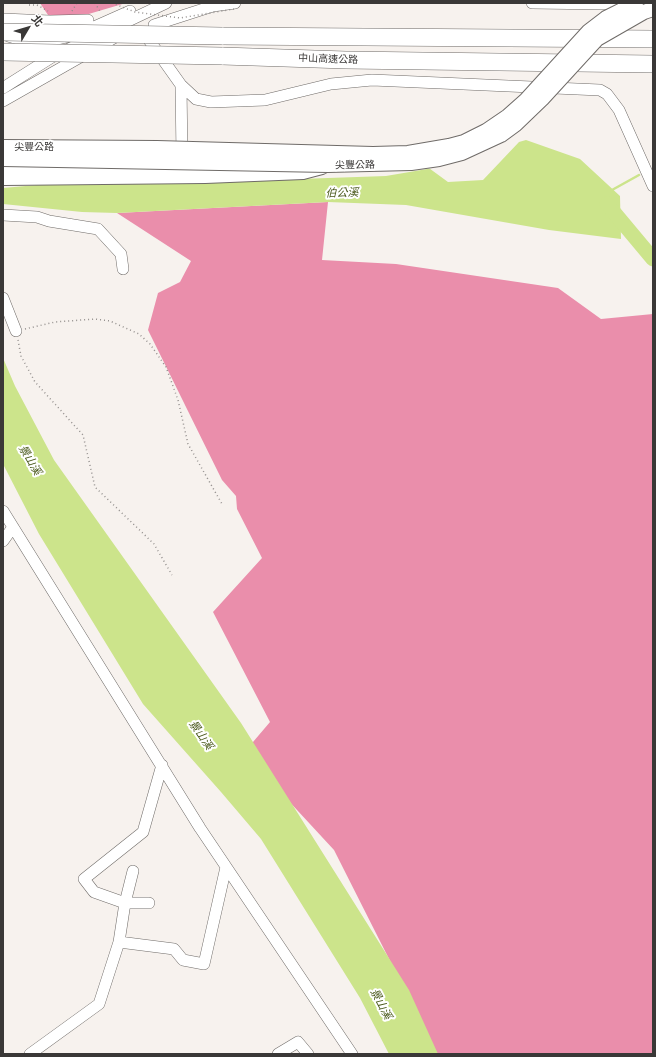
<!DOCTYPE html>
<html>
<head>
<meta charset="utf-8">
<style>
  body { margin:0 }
  #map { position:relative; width:656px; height:1057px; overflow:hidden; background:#f7f2ee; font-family:"Asap Condensed","Noto Sans TC",sans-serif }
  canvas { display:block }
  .frame { position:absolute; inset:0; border:4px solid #3a3837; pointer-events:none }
  .north { position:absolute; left:8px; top:8px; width:40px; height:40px; -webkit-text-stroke:3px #fff; paint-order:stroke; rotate:52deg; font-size:11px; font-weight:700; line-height:16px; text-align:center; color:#3a3837 }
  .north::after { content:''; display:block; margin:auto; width:14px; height:18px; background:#3a3837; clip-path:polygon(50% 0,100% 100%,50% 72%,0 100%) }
</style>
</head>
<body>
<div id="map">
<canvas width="656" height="1057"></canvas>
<div class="frame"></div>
<div class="north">北</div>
</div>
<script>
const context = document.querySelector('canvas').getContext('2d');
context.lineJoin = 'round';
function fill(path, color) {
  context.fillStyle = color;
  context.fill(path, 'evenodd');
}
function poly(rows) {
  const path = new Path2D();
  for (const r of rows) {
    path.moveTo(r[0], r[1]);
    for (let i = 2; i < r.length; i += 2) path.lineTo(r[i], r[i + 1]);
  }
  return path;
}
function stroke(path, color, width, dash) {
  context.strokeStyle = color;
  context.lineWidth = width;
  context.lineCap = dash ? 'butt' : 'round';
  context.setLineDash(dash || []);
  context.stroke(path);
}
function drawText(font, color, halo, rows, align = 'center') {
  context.font = font + ' "Asap Condensed","Noto Sans TC",sans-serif';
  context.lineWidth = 4;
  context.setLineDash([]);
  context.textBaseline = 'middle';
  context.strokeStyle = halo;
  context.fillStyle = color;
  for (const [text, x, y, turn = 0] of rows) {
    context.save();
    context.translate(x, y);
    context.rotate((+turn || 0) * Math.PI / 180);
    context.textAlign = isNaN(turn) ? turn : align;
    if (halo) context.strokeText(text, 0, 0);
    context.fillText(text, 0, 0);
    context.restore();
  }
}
fill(poly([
  [40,3,126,3,75,18,48,15],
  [328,202,322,260,396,264,558,288,601,319,653,314,653,1054,437,1054,334,850,248,757,253,742,270,722,213,612,262,558,237,509,236,496,222,480,148,330,158,293,180,282,191,261,117,213]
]), '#ea8eab');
fill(poly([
  [526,140,580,159,620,196,621,239,549,230,406,205,328,202,117,213,82,212,3,204,3,188,93,180,240,182,422,163,448,182,483,180,519,142],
  [3,358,15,386,54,460,241,723,409,990,438,1054,389,1054,360,998,261,839,221,792,143,704,39,534,3,464]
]), '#cce48b');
fill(poly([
  [422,161,433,168,386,176,299,179,262,178]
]), '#f7f2ee');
stroke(poly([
  [612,190,639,175]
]), '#cce48b', 2.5);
stroke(poly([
  [607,204,653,259]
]), '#cce48b', 15);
const minor = poly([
  [532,3,606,4,629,9],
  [3,19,50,21,88,20],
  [154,25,213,6,235,3],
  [85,31,130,11],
  [8,36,35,44,67,37],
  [149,40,181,85,196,99,211,102,265,100,331,84,372,80,600,90,607,94,619,110,653,186],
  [181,85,182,156],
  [3,88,52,57,166,3],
  [3,101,119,35],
  [3,168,162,170],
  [3,215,37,217,49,221,98,229,121,254,123,269],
  [3,298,16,331],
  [3,511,200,828,352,1054],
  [3,541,13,527],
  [149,903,125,903,94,892,84,879,143,832,162,765],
  [119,942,174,949,183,960,204,964,226,867],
  [30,1054,99,1004,119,942,125,903,133,871],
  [278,1054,298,1042,308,1054]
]);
const major = poly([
  [3,178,205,176,303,172,322,167]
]);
const highway = poly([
  [222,36,653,39],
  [222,56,346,60,653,64]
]);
stroke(minor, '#6f6b68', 12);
stroke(major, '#6f6b68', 16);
stroke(highway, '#6f6b68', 18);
stroke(poly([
  [95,3,101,13],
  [29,5,37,5,48,11],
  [72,11,77,3],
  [25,329,55,322,95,319,110,321,139,334,150,344,166,367,178,400,188,444,222,504],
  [18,340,21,356,35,382,83,435,95,487,154,544,172,575]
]), '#938f8d', 1.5, [1, 3]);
stroke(minor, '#fff', 11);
stroke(major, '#fff', 14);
stroke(highway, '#fff', 17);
const majorBridge = poly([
  [3,147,157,148,373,154,408,153,449,146,464,142,486,131,508,116,526,100,589,31,606,18,636,3],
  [3,159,328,165,411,163,439,159,462,153,501,135,516,124,542,99,597,39,644,12,653,9]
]);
const highwayBridge = poly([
  [3,32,222,36],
  [3,52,222,56]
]);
stroke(majorBridge, '#6f6b68', 16, []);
stroke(highwayBridge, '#6f6b68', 18, []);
stroke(poly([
  [112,3,135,12,180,18,234,9]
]), '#938f8d', 1.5, [1, 3]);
stroke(majorBridge, '#fff', 14);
stroke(highwayBridge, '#fff', 17);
drawText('10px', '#3a3837', '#fff', [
  ["中山高速公路",328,59,2],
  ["尖豐公路",34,147],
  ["尖豐公路",355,165,-1]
]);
drawText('italic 11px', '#475617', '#fff', [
  ["伯公溪",342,193,-1],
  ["景山溪",30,460,59],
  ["景山溪",201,735,55],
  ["景山溪",381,1004,62]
]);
</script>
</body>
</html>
